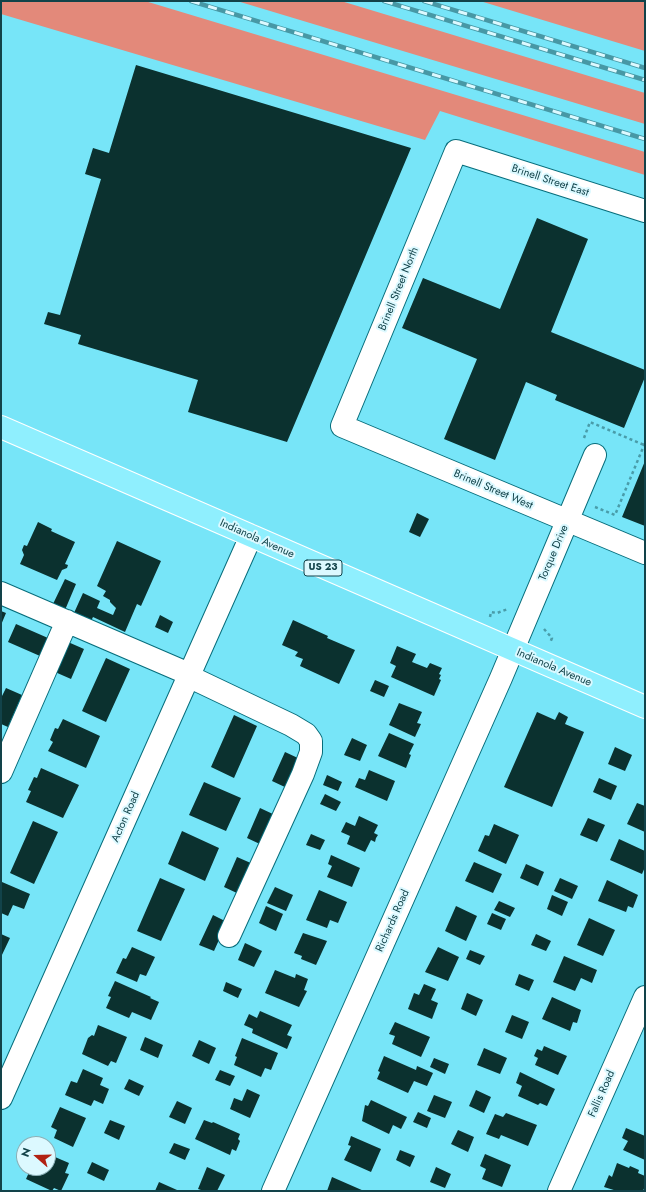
<!DOCTYPE html>
<html>
<head>
<meta charset="utf-8">
<style>
  body { margin:0 }
  #map { position:relative; width:646px; height:1192px; overflow:hidden; background:#77e5f8; font-family:Jost,sans-serif }
  canvas { display:block }
  .frame { position:absolute; inset:0; border:2px solid #12434a; pointer-events:none }
  .north { position:absolute; left:16px; top:1136px; width:40px; height:40px; box-sizing:border-box; background:#dcf9ff; border:1px solid #8bb0b7; border-radius:50%; rotate:290deg; font-size:11px; font-weight:700; line-height:16px; text-align:center; color:#12434a }
  .north::after { content:''; display:block; margin:auto; width:14px; height:18px; background:#b12213; clip-path:polygon(50% 0,100% 100%,50% 72%,0 100%) }
</style>
</head>
<body>
<div id="map">
<canvas width="646" height="1192"></canvas>
<div class="frame"></div>
<div class="north">N</div>
</div>
<script>
const context = document.querySelector('canvas').getContext('2d');
context.lineJoin = 'round';
function fill(path, color) {
  context.fillStyle = color;
  context.fill(path, 'evenodd');
}
function poly(rows) {
  const path = new Path2D();
  for (const r of rows) {
    path.moveTo(r[0], r[1]);
    for (let i = 2; i < r.length; i += 2) path.lineTo(r[i], r[i + 1]);
  }
  return path;
}
function stroke(path, color, width, dash) {
  context.strokeStyle = color;
  context.lineWidth = width;
  context.lineCap = dash ? 'butt' : 'round';
  context.setLineDash(dash || []);
  context.stroke(path);
}
function drawText(font, color, halo, rows, align = 'center') {
  context.font = font + ' Jost,sans-serif';
  context.lineWidth = 4;
  context.setLineDash([]);
  context.textBaseline = 'middle';
  context.strokeStyle = halo;
  context.fillStyle = color;
  for (const [text, x, y, turn = 0] of rows) {
    context.save();
    context.translate(x, y);
    context.rotate((+turn || 0) * Math.PI / 180);
    context.textAlign = isNaN(turn) ? turn : align;
    if (halo) context.strokeText(text, 0, 0);
    context.fillText(text, 0, 0);
    context.restore();
  }
}
fill(poly([
  [1,1,145,1,645,152,645,175,440,111,425,140,1,14],
  [237,1,341,1,645,93,645,124],
  [480,1,645,1,645,51]
]), '#e3897a');
fill(poly([
  [136,65,411,148,287,442,188,412,198,380,78,344,81,335,44,324,48,312,60,315,101,179,85,174,93,148,109,153],
  [537,218,588,239,551,332,645,370,645,377,624,428,555,400,557,395,526,382,495,460,444,439,477,359,402,328,423,278,500,309],
  [645,461,645,526,622,517],
  [417,513,429,519,420,537,409,532],
  [38,522,52,529,51,531,75,542,65,564,68,565,67,568,62,570,57,580,20,564,24,555,22,550,24,545,27,546],
  [117,541,161,561,141,606,137,604,125,632,93,617,91,621,74,613,83,593,100,601,97,608,113,615,116,608,110,602,110,600,103,596,106,591,97,586],
  [65,579,76,584,65,610,53,604],
  [1,611,6,613,1,625],
  [160,615,173,622,168,633,155,627],
  [293,620,328,636,327,638,355,650,339,684,300,666,303,659,295,656,298,652,282,645],
  [16,624,48,638,40,656,8,642],
  [68,642,84,649,71,679,55,672],
  [397,646,416,654,412,662,427,668,430,663,442,668,439,674,441,675,439,679,441,680,434,696,391,677,396,666,390,663],
  [106,658,130,669,106,722,82,711],
  [375,680,389,686,384,697,370,691],
  [6,688,22,695,8,727,1,724,1,698],
  [399,703,422,712,417,723,421,724,415,737,389,725],
  [537,712,555,720,559,712,568,717,565,724,584,732,552,807,504,787],
  [234,715,257,726,234,778,211,767],
  [63,719,100,736,86,768,48,751,53,742,50,740,55,728,58,729],
  [389,733,414,744,409,754,411,755,406,768,378,756],
  [352,738,367,745,360,761,344,755],
  [615,747,632,755,625,771,608,764],
  [285,752,300,759,287,788,272,781],
  [41,768,79,785,63,818,26,802,31,791,28,790,34,777,37,778],
  [369,770,395,781,387,801,355,787,359,778,365,780],
  [327,775,342,782,338,791,323,785],
  [599,778,617,786,611,800,593,792],
  [204,782,241,798,226,831,189,815],
  [325,794,341,802,336,811,320,804],
  [637,803,645,806,645,832,627,824],
  [260,808,275,815,262,845,247,838],
  [359,816,378,825,374,833,378,835,376,838,375,842,371,840,365,852,347,844,350,836,341,832,346,822,355,826],
  [588,818,605,825,597,842,580,835],
  [33,821,58,832,34,884,10,873],
  [494,824,519,835,506,864,478,851,485,835,489,836],
  [182,831,219,848,205,881,168,864],
  [311,834,325,840,320,850,306,845],
  [619,839,645,851,645,867,642,874,610,860],
  [331,855,360,868,352,887,327,877,332,866,328,864],
  [237,857,253,864,239,894,224,887],
  [474,862,502,874,493,893,465,881],
  [526,864,544,872,538,886,520,878],
  [160,878,185,889,161,941,137,931],
  [560,878,578,886,572,899,554,891],
  [607,880,638,895,633,908,628,906,626,912,598,901],
  [2,882,30,894,24,909,13,905,8,916,1,913],
  [275,887,293,895,286,911,267,903],
  [319,890,347,902,338,923,330,920,327,928,306,920],
  [552,895,568,902,562,916,547,909],
  [499,901,515,908,510,917,494,910],
  [266,906,283,914,276,931,259,923],
  [456,906,477,916,466,941,445,931],
  [492,913,506,919,501,930,487,924],
  [213,915,227,922,214,951,199,945],
  [589,918,615,930,603,956,577,945],
  [303,933,327,941,316,965,301,959,302,956,294,953],
  [1,934,10,938,1,957],
  [536,934,551,941,546,951,531,945],
  [245,943,262,951,254,967,238,960],
  [132,947,155,957,146,976,140,974,137,982,116,973,123,958,126,959],
  [438,947,459,957,448,981,425,972],
  [470,950,485,956,480,965,466,959],
  [564,956,597,970,592,983,581,978,575,991,553,982],
  [275,970,295,978,296,974,308,979,304,990,307,991,299,1007,265,993],
  [519,974,534,980,529,991,515,985],
  [115,981,151,997,150,998,159,1002,151,1020,132,1012,129,1018,106,1008,111,997,108,996],
  [226,982,242,989,238,998,223,991],
  [424,984,436,989,431,1000,438,1003,432,1019,408,1009,414,993,419,995],
  [467,993,483,1000,476,1016,461,1009],
  [552,997,581,1010,577,1023,573,1022,570,1031,542,1019],
  [260,1011,292,1025,287,1035,292,1037,287,1049,252,1033,253,1029,244,1025,249,1014,257,1018],
  [512,1015,529,1022,522,1039,505,1032],
  [395,1022,430,1037,421,1057,392,1044,395,1036,389,1034],
  [98,1025,127,1037,116,1063,111,1061,108,1066,82,1054,88,1038,92,1035,94,1036],
  [145,1037,163,1045,158,1058,140,1050],
  [242,1038,278,1053,271,1070,265,1068,261,1077,234,1065,237,1057,235,1056],
  [199,1040,216,1048,209,1064,192,1056],
  [544,1046,567,1056,558,1075,535,1065,538,1058,534,1056,537,1049,542,1051],
  [484,1048,507,1058,500,1074,477,1065],
  [384,1056,416,1070,417,1066,433,1073,427,1086,414,1081,408,1093,377,1079,380,1072,378,1071],
  [434,1058,449,1064,445,1074,430,1067],
  [83,1069,103,1078,100,1085,109,1089,103,1104,94,1100,91,1106,65,1095,71,1081,77,1083],
  [220,1070,235,1076,230,1086,215,1080],
  [520,1072,555,1089,547,1106,540,1103,538,1105,518,1096,522,1086,516,1083],
  [129,1079,144,1086,139,1096,124,1089],
  [247,1089,260,1095,250,1118,230,1109,234,1098,242,1101],
  [476,1090,491,1097,484,1113,469,1106],
  [434,1095,452,1102,445,1118,427,1111],
  [371,1100,407,1117,401,1129,393,1125,389,1134,362,1121,365,1105,368,1106],
  [177,1101,192,1108,185,1124,169,1117],
  [60,1107,86,1118,73,1147,54,1138,57,1130,51,1127],
  [418,1112,431,1118,427,1128,413,1122],
  [506,1113,537,1125,528,1146,501,1135,499,1139,486,1134,495,1114,503,1117],
  [110,1120,125,1126,119,1140,104,1133],
  [204,1120,212,1123,213,1122,240,1134,238,1139,240,1141,236,1151,232,1149,230,1155,195,1139],
  [626,1128,645,1136,645,1160,623,1150,628,1141,622,1138],
  [458,1130,474,1137,468,1152,451,1144],
  [351,1136,381,1149,371,1172,344,1160,351,1146,348,1145],
  [174,1143,190,1149,185,1160,169,1153],
  [400,1150,415,1156,410,1167,396,1160],
  [48,1154,69,1163,65,1173,69,1174,61,1191,54,1188,52,1191,26,1179,31,1168,48,1168],
  [485,1154,511,1165,502,1187,482,1179,486,1169,480,1166],
  [92,1162,109,1170,104,1181,87,1173],
  [617,1163,629,1168,630,1166,639,1170,638,1173,645,1176,645,1186,643,1191,617,1191,604,1187,609,1175,612,1177],
  [207,1167,225,1175,217,1191,204,1191,198,1189],
  [436,1167,451,1174,445,1188,430,1182],
  [332,1177,364,1191,327,1191],
  [159,1182,177,1190,176,1191,155,1191]
]), '#0b312f');
const minor = poly([
  [645,211,456,151,342,426,645,553],
  [1,593,189,674],
  [188,676,291,725,306,734,311,741,311,752,303,774,229,936],
  [1,772,67,621],
  [1,1098,251,536],
  [273,1191,501,678,595,455],
  [559,1191,645,997]
]);
const major = poly([
  [1,427,645,707]
]);
stroke(minor, '#076d7b', 24);
stroke(major, '#fff', 24);
stroke(poly([
  [584,438,590,422,644,445],
  [595,507,615,515,645,443],
  [490,617,491,612,497,613,508,609],
  [544,629,552,638,550,643]
]), '#499ca9', 2.5, [3, 3]);
stroke(minor, '#fff', 22);
stroke(major, '#8feffe', 22);
const rail = poly([
  [191,1,645,139],
  [384,1,645,80],
  [424,1,645,68]
]);
stroke(rail, '#4798a5', 4.5);
stroke(rail, '#dcf9ff', 3, [9]);
for (const [x, y, w] of [
  [323,568,38]
]) {
  const box = new Path2D();
  box.roundRect(x - w / 2, y - 8, w, 16, 3);
  context.fillStyle = '#dcf9ff';
  context.fill(box);
  stroke(box, '#12434a', 1);
}
drawText('bold 10px', '#12434a', null, [
  ["US 23",323,568]
]);
drawText('11px', '#12434a', '#dcf9ff', [
  ["Brinell Street East",550,181,18],
  ["Brinell Street North",399,289,-68],
  ["Brinell Street West",493,490,23],
  ["Indianola Avenue",257,539,24],
  ["Torque Drive",554,553,-67],
  ["Indianola Avenue",554,668,23],
  ["Acton Road",126,817,-66],
  ["Richards Road",393,921,-66],
  ["Fallis Road",602,1094,-66]
]);
</script>
</body>
</html>
